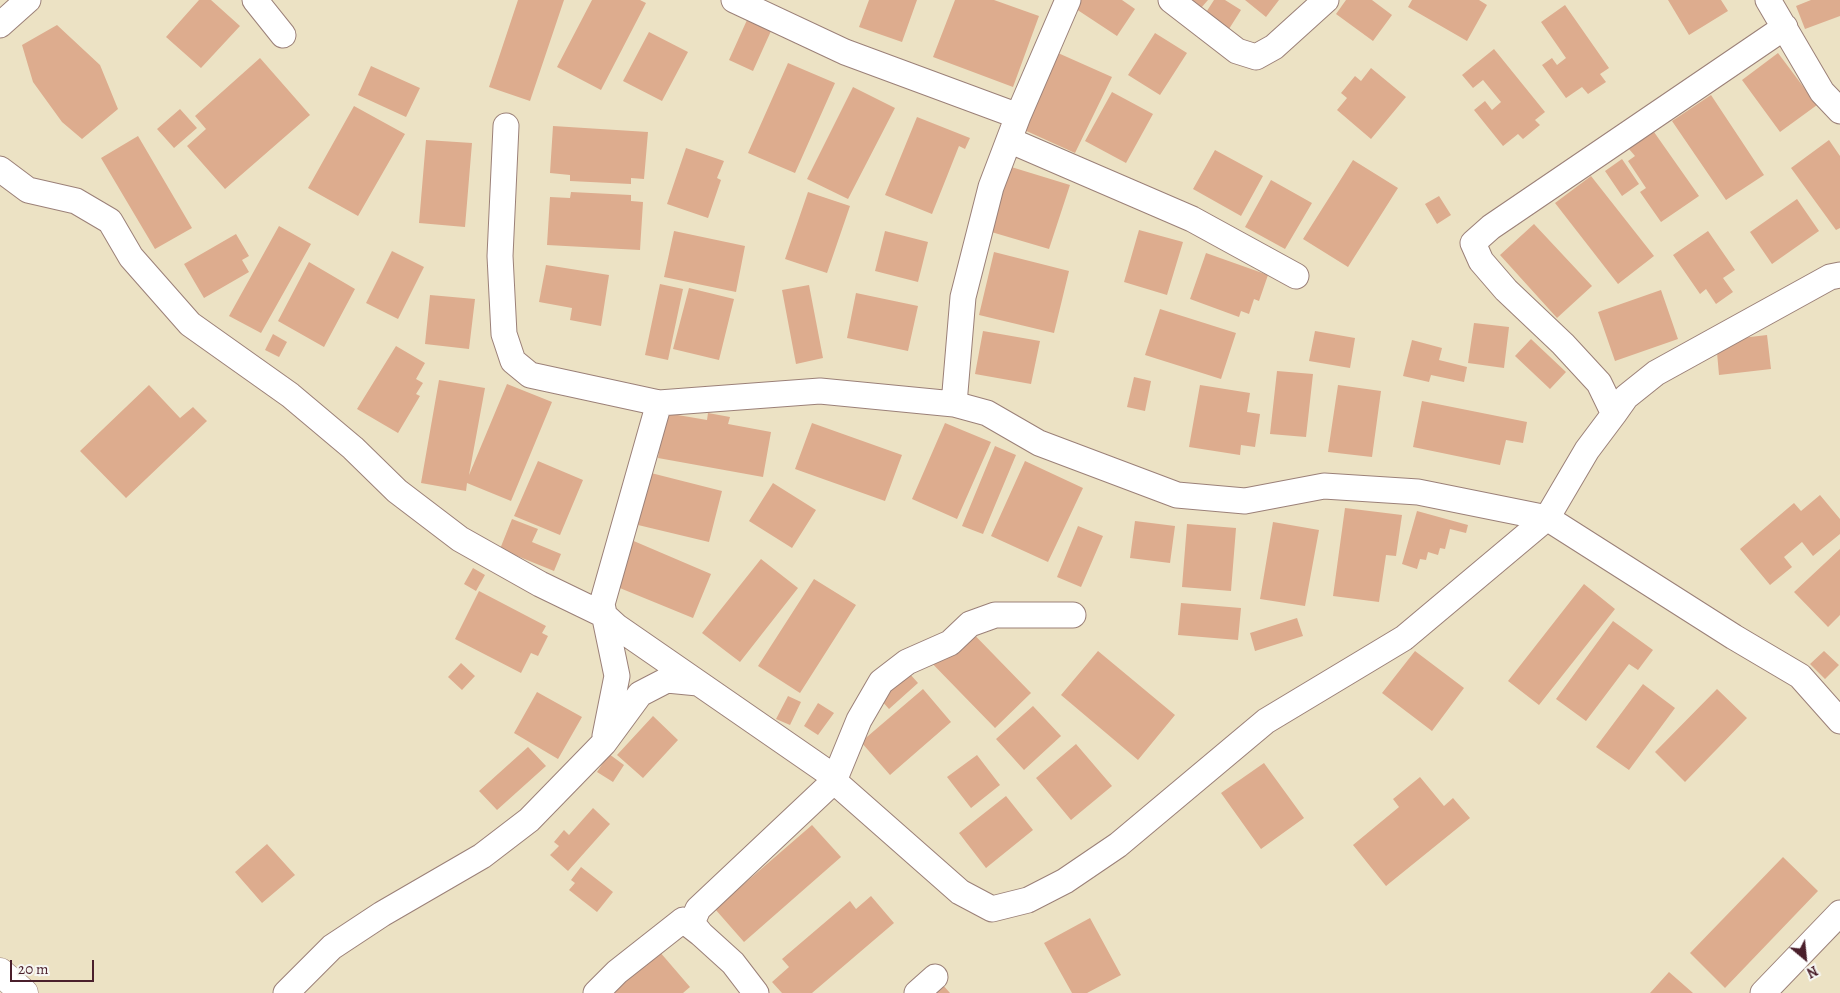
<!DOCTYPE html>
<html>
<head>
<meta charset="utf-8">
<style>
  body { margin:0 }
  #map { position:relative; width:1840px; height:993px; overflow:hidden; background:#ece2c4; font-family:Alegreya,serif }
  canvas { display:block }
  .north { position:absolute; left:1780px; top:933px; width:50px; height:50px; -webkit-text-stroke:4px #f6f6f2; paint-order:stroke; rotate:152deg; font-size:14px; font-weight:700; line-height:20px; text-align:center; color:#4a1f2b }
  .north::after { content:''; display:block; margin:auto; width:18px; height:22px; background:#4a1f2b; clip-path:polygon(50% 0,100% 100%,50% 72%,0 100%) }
  .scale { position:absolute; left:10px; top:960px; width:84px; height:22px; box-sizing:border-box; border:2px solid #4a1f2b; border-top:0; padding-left:6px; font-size:15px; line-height:18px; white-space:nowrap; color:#4a1f2b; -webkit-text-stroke:4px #f6f6f2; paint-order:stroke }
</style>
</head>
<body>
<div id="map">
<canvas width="1840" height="993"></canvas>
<div class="north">N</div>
<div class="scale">20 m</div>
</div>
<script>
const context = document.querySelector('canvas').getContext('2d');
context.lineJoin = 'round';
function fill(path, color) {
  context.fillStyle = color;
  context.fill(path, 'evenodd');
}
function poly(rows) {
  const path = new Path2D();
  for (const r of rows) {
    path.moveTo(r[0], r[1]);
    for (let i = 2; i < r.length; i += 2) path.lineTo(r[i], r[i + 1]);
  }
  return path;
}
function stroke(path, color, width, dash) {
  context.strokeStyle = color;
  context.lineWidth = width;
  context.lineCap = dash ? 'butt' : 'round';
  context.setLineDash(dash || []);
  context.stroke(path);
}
fill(poly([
  [199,0,211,0,240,26,201,68,166,37],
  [518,0,564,0,530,101,489,87],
  [592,0,640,0,646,3,601,90,557,67],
  [869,0,917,0,902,42,859,27],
  [955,0,994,0,1039,16,1013,87,933,57],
  [1078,0,1122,0,1135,9,1117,36,1073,7],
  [1191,0,1208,0,1201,8],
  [1214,0,1225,0,1241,10,1229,29,1205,14],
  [1245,0,1279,0,1266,17],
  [1346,0,1372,0,1392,15,1373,41,1336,14],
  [1412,0,1479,0,1487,5,1467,41,1408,7],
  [1668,0,1721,0,1728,11,1689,35],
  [1811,0,1840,0,1840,16,1805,29,1796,6],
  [1565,5,1609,68,1600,74,1606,82,1588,94,1582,87,1566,98,1542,65,1552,58,1557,65,1566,58,1541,22],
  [747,20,771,31,753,71,729,60],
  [57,25,100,65,118,109,82,139,62,122,33,82,22,45],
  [649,32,688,52,662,101,623,81],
  [1155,33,1187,53,1160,95,1128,75],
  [1494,49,1545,112,1535,120,1540,125,1523,139,1518,134,1503,146,1474,110,1485,101,1492,110,1501,102,1483,80,1473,88,1462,75],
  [1058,53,1112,77,1075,153,1022,129],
  [1778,53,1817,105,1780,132,1742,80],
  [260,58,310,115,225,189,187,146,206,129,195,116],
  [788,63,835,83,795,173,748,153],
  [371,66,420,88,406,117,358,95],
  [1371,68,1406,97,1371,139,1337,110,1347,98,1341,93,1355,76,1361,81],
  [853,87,895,108,848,199,807,179],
  [1112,92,1153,114,1126,163,1085,141],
  [1711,95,1764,175,1726,200,1672,121],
  [354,106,405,134,358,216,308,188],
  [180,109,197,128,174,148,157,129],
  [917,117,970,138,965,149,959,146,932,214,885,195],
  [553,126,648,132,644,179,631,178,631,184,570,181,570,175,550,173],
  [1654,132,1699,196,1661,222,1640,192,1646,188,1628,161,1635,156,1629,149],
  [138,136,192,228,155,249,101,158],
  [426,140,472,143,465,227,419,223],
  [1829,140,1840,156,1840,228,1836,230,1791,168],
  [686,148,724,161,717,178,721,180,708,218,667,204],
  [1215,150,1263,176,1241,216,1193,189],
  [1622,159,1639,184,1622,196,1605,171],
  [1353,160,1398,188,1348,267,1303,239],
  [1008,166,1070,185,1049,249,988,231],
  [1591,176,1654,256,1618,284,1555,203],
  [1271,180,1312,203,1285,249,1245,227],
  [571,192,631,195,631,201,643,202,640,250,547,245,550,197,570,198],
  [808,192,850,206,827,273,785,259],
  [1439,196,1451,215,1437,224,1425,204],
  [1797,199,1819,231,1772,264,1750,232],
  [1534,224,1592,286,1557,318,1500,255],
  [279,226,311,244,261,333,229,316],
  [1139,230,1183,242,1167,295,1124,282],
  [674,231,745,246,736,292,664,277],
  [885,231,928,242,918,282,875,271],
  [1708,231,1735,270,1723,278,1733,292,1716,304,1706,289,1700,294,1673,255],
  [236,234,249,256,242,260,249,272,204,298,184,264],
  [392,251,424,267,398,319,366,303],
  [994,252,1069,271,1054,333,979,315],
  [1206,253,1268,275,1259,301,1254,299,1249,314,1241,311,1239,317,1190,299],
  [309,262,355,289,324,347,278,321],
  [546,265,609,275,601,326,570,320,572,308,539,302],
  [660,284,683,289,668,360,645,355],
  [809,285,823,358,796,364,782,290],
  [689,288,734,299,719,360,673,349],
  [1661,290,1678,339,1615,361,1598,312],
  [856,293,918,306,908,351,847,338],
  [430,295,475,299,469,349,425,344],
  [1160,309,1236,333,1221,379,1145,355],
  [1474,323,1509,327,1504,368,1468,363],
  [983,331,1040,341,1031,384,975,374],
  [1315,331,1355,338,1350,368,1309,361],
  [273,334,287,342,279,357,265,350],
  [1767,335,1771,369,1719,375,1716,341],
  [1531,339,1566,372,1550,389,1515,356],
  [1412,340,1442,348,1439,360,1467,367,1464,382,1431,375,1429,382,1403,376],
  [396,346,425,363,416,379,423,383,416,394,420,396,398,433,357,409],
  [1277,371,1313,374,1306,437,1270,434],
  [1134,377,1151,381,1145,411,1127,407],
  [439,380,485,388,469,475,507,384,552,402,511,501,467,483,466,491,421,483],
  [149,385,180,418,193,407,207,421,126,498,80,451],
  [1200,385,1250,393,1247,412,1260,414,1255,447,1241,445,1240,455,1189,447],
  [1338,385,1381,391,1372,457,1328,452],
  [1422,401,1527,422,1523,443,1506,440,1500,465,1413,447],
  [666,413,707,420,708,413,730,417,728,424,771,432,763,477,658,458],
  [812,423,902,455,885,501,795,469],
  [945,423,991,442,957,519,912,499],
  [995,446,1016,455,983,534,962,526],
  [538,461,583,480,560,535,514,516],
  [1025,461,1083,488,1048,562,991,536],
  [651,473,722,491,709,542,638,525],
  [773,483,816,510,792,548,749,521],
  [1820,495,1840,519,1840,534,1813,556,1802,542,1784,557,1792,567,1770,585,1740,549,1794,503,1801,511],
  [1345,508,1402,515,1396,556,1386,555,1379,602,1333,596],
  [1417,511,1468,525,1466,533,1450,529,1445,549,1440,548,1438,555,1428,552,1426,560,1420,559,1417,569,1402,564],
  [512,519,538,529,532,542,561,554,554,571,500,549],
  [1135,521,1175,526,1170,563,1130,558],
  [1273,522,1319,530,1305,606,1260,599],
  [1187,524,1236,528,1231,591,1182,587],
  [1078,526,1103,536,1081,587,1057,577],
  [629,539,711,574,693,618,610,584],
  [1840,549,1840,615,1828,627,1794,592],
  [761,559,798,588,740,662,702,633],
  [473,568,485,575,476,591,464,584],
  [814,579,856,605,800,693,758,666],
  [1584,584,1615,609,1539,705,1508,681],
  [479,591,546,626,542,633,548,636,538,656,531,653,521,673,455,639],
  [1181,603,1241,608,1238,640,1178,635],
  [1297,618,1303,636,1255,651,1250,633],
  [959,619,1031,693,995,728,923,654],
  [1613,621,1653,650,1638,670,1629,664,1586,721,1556,699],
  [1098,651,1175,715,1138,760,1061,695],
  [1415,651,1464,688,1432,731,1382,693],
  [1824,651,1839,665,1825,679,1810,664],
  [461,663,475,676,462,690,448,677],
  [901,664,918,683,889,709,872,690],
  [1643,684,1675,708,1629,770,1596,747],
  [923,689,951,722,890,775,861,742],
  [1717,689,1747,718,1685,782,1655,752],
  [537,692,582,717,558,759,514,733],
  [788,696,801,702,790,725,776,719],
  [818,703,834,713,818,735,804,726],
  [1033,706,1061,736,1024,770,996,739],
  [653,716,678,740,643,778,617,755],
  [1076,744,1112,786,1071,820,1036,778],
  [528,747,546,766,497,810,479,791],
  [609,754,624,765,613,782,597,772],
  [977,755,1000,785,971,808,947,777],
  [1264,763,1304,818,1261,849,1221,793],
  [1420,777,1444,806,1453,798,1470,818,1386,886,1353,845,1399,807,1393,799],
  [1006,796,1033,830,986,868,959,833],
  [593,808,610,824,568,871,550,855,559,846,554,842,564,830,569,835],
  [812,825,841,857,744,942,715,909],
  [267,844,295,875,262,903,235,872],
  [1783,857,1818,891,1725,988,1690,953],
  [581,867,613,892,597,912,569,890,575,883,571,880],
  [871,896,894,923,812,993,782,993,772,982,789,967,782,959,850,901,856,909],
  [1090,918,1121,975,1087,993,1072,993,1044,943],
  [659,951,690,987,683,993,610,993],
  [1669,972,1693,993,1650,993],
  [942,984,950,993,932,993]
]), '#ddac8e');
const minor = poly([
  [255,0,283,35],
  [734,0,845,52,1018,116],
  [1171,0,1237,51,1256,57,1274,47,1326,0],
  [1768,0,1822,92,1840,111],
  [0,25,28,0],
  [506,126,500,256,504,334,513,361,530,375,659,403,820,391,954,404,987,413,1039,443,1177,495,1245,501,1324,486,1418,492,1547,518,1734,637,1800,676,1840,721],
  [1009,140,1192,219,1296,276],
  [0,169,28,190,76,201,110,221,131,257,190,324,290,395,353,448,397,491,460,539,540,584,604,615,616,626,830,774,834,781,960,892,992,909,1028,900,1065,881,1118,845,1266,721,1404,638,1547,518,1587,450,1614,414,1599,383,1563,344,1506,290,1481,261,1473,243,1491,227,1785,27],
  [954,404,963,297,991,187,1018,116,1068,0],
  [1614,414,1626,397,1656,373,1830,277,1840,275],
  [605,736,617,676,602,604,659,403],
  [701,934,692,923,698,909,834,781,859,720,881,682,907,662,950,643,970,624,995,615,1073,615],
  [286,993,332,947,382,914,482,856,529,820,604,743,640,694,667,680,698,683],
  [596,993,617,972,683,920,701,934,733,963,756,993],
  [917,993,935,977],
  [1763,993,1840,913]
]);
const secondary = poly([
  [0,972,24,993]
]);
stroke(minor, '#9b8078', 27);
stroke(secondary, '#9b8078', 29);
stroke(minor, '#fff', 25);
stroke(secondary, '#fff', 28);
</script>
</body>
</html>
